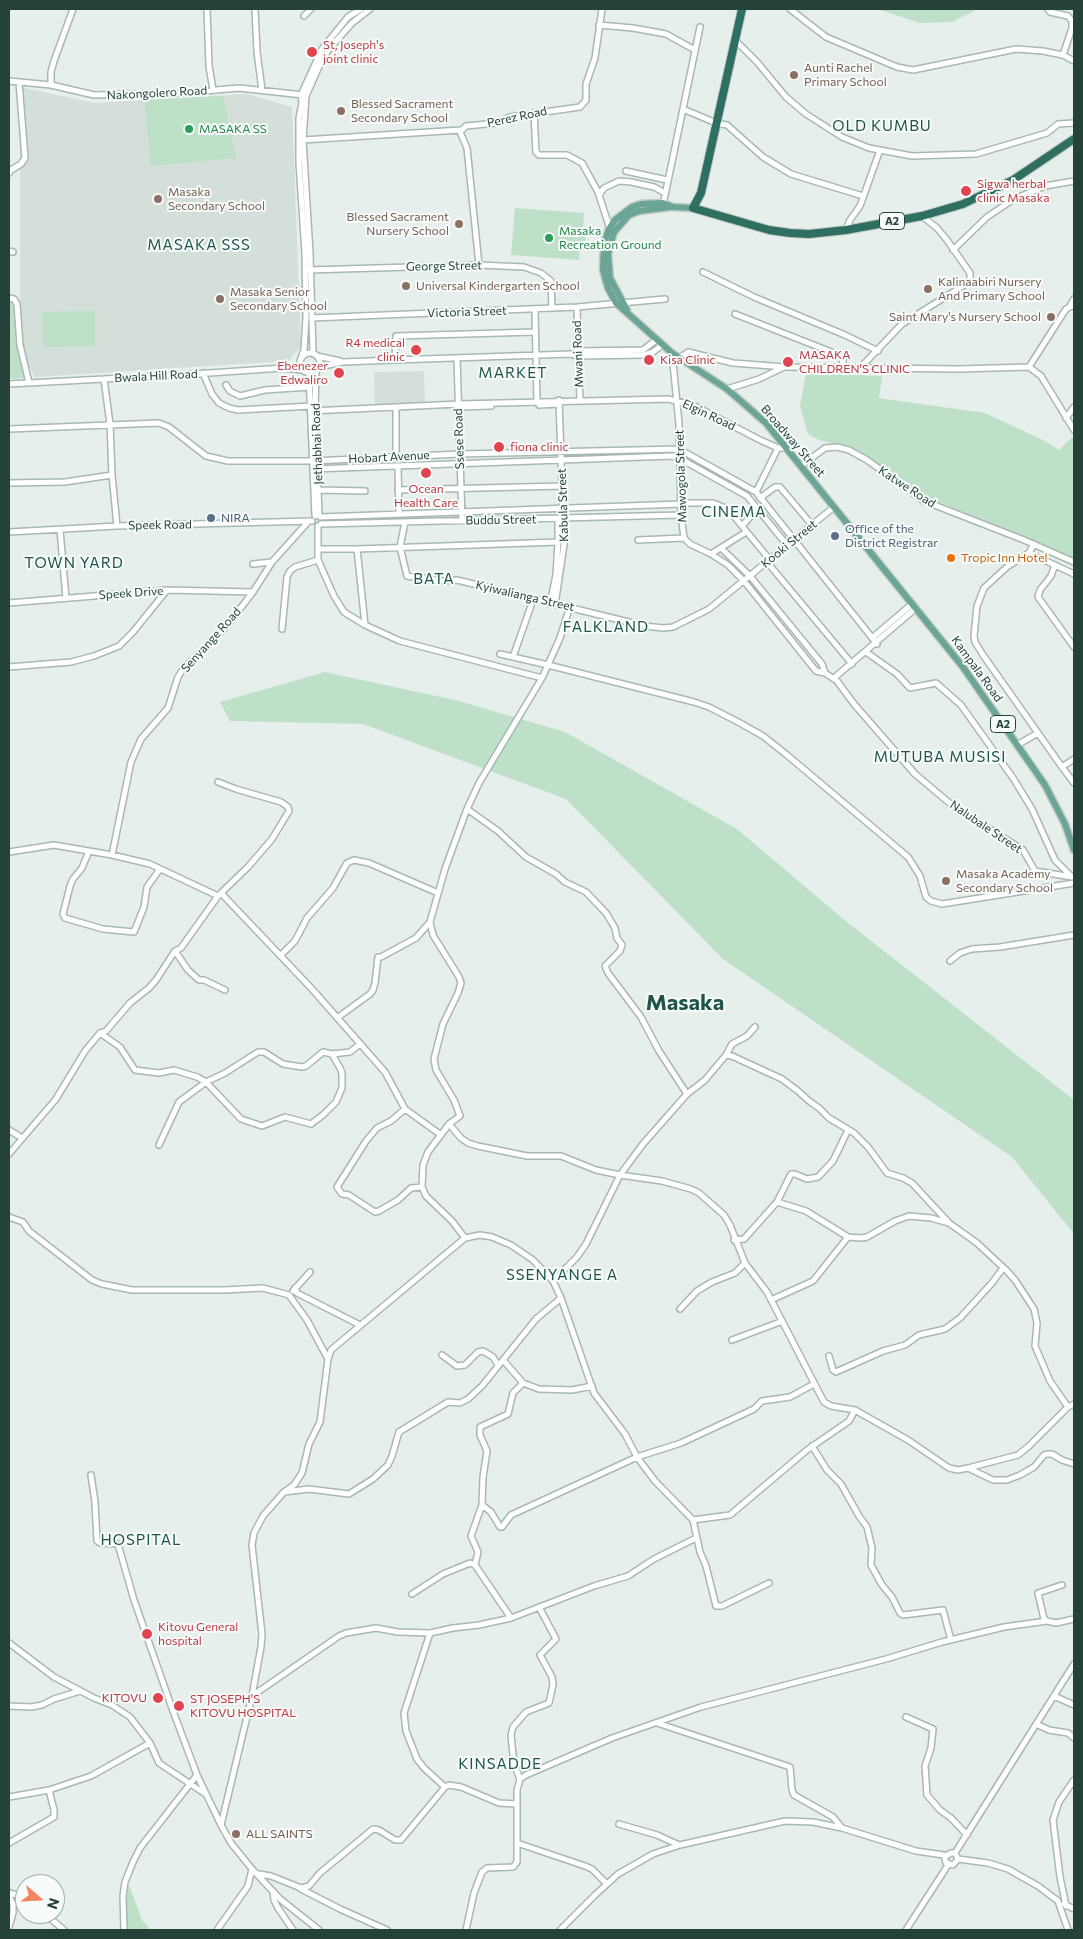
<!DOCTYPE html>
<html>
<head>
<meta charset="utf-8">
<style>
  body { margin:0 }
  #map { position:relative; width:1083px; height:1939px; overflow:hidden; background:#e6efeb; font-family:Commissioner,sans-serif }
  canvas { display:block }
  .frame { position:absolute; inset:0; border:10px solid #24423a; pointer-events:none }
  .north { position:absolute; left:15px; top:1874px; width:50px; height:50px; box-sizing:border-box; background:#f7fbf9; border:1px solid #a3b1ad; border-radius:50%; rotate:109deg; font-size:14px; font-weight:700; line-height:20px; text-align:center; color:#24423a }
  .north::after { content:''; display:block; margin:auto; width:18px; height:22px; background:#f4845f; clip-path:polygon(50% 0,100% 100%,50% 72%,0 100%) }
</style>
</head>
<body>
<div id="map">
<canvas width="1083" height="1939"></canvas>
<div class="frame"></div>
<div class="north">N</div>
</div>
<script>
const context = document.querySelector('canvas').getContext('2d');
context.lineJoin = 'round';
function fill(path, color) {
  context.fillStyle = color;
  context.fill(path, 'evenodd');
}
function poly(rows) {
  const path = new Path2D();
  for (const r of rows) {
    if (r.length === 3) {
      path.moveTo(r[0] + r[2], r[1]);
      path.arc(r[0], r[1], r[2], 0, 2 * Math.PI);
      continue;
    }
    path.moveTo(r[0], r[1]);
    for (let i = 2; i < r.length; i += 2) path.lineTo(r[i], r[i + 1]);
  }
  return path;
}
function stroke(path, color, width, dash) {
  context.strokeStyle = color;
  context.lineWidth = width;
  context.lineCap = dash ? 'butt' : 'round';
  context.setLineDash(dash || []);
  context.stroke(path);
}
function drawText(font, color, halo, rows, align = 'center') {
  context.font = font + ' Commissioner,sans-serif';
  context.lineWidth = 4;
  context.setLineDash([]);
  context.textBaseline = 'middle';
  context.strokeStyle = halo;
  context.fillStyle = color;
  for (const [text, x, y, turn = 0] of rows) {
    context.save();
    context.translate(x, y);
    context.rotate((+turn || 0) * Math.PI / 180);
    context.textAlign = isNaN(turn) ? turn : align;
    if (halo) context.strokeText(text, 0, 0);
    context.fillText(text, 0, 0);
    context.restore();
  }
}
fill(poly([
  [20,87,94,103,247,94,292,107,301,346,289,361,35,377,26,361,22,346,20,291],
  [424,371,425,403,375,405,374,372]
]), '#d4dfda');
fill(poly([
  [877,9,975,9,974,11,952,22,920,23],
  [223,96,236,158,151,166,144,100],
  [515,208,584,213,583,230,586,230,585,245,580,245,579,260,511,255],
  [9,299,14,299,17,304,27,378,9,379],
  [95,311,95,346,43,347,42,312],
  [806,373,882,376,879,398,985,413,1045,441,1059,450,1072,437,1074,441,1074,558,905,488,850,447,819,440,808,434,800,406],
  [325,672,459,701,565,732,737,829,842,918,1074,1100,1074,1234,1012,1157,723,959,566,799,363,724,230,721,220,702],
  [129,1885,142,1920,151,1930,126,1930,126,1900]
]), '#bfe0c8');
const minor = poly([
  [207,9,209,66,213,90],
  [255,9,257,52,262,90],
  [790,9,826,37,897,67,913,70,1016,49,1043,51,1063,55,1074,61],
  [1048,9,1050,12,1068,16,1072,21,1072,28,1063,55],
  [304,16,311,9],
  [599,25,633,28,666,34,695,50],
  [735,40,757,62,786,97,806,114,842,137,869,148,912,156,976,154,1047,133,1058,124,1074,123],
  [9,81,51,85,94,95,182,93,239,88,303,95],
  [51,85,51,72,54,61,73,9],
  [683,109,716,123,727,125,763,157,791,174,863,196],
  [534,113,536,152,539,155,567,155,582,163,598,192,610,229],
  [303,140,461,130],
  [626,171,667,180],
  [9,173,11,170,21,164,25,158,19,82],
  [599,195,604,188,619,181,631,182,654,187,665,193],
  [663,205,700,27],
  [846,230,850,220,860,206,880,150],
  [953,250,987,217,1014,199,1045,186,1074,181],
  [9,251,13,252],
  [479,265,467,148,460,132,466,126,497,123,510,117,580,107,586,100,586,84,595,58,602,9],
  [308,270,479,265,524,267,541,273,551,281,552,308],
  [703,272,754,297,845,335,878,351],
  [9,298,14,299,17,304,20,345,29,383],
  [1070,306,1074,299],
  [577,307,580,401],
  [535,310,537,402],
  [735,314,839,355,843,359,842,367],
  [312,318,577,307,665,299],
  [577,351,643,350,656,340],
  [310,363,10],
  [672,353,679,424,681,515,684,538,690,544,711,554,728,565,744,581,816,671,825,673,837,681,854,704,915,774,953,806,1023,850,1035,871,1072,877],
  [313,354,310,253,303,140,306,96,322,60,329,49,352,23,370,9],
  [317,356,340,361],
  [301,358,304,350,306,317,305,253,299,163,299,118,302,103,301,95,322,49,348,17,361,9],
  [457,358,462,521],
  [679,358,688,352,733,363,785,367,959,369,1029,367,1041,376,1074,430],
  [395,360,396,336,535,332],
  [319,367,343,362,395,360,570,354,579,356,644,355,653,352,662,345],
  [861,367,902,324,966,284,970,280,970,273,947,240,937,228,922,216],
  [1029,367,1066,309,1074,305],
  [316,372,315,410,319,516],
  [203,373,212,394,219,403,229,408,238,410,311,406],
  [309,374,315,516],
  [104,379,110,424,112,475,117,526],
  [9,384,180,375,283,368,302,370],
  [226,385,230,391,240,396,265,390,310,387],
  [727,389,759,379,784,367],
  [539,405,560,404],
  [396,407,396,457],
  [457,407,491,406],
  [311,411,459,404,668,399,693,405,760,440,778,448,787,448],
  [1066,418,1074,407],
  [9,429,159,423,169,427,206,456,228,461,313,461,460,454,679,449,756,492,877,644],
  [398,466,399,513],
  [801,466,825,448,837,447,849,450,867,460,924,501,1024,540,1074,562],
  [313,469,672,456,679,458,747,496,787,545],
  [9,483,65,482,112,475],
  [318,490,365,491],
  [398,490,562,486],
  [756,492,778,448],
  [760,498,775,487,780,487,812,525],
  [682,503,713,503,728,509,770,560],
  [320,517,681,504],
  [405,522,400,547,407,576,443,581,457,580,645,626,663,628,673,627,709,609,834,507],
  [321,524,681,515],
  [318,526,318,560,334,596,344,612,365,625,400,641,542,678],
  [742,526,758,508],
  [60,530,66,598],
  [9,532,117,526,312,521],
  [638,540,684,538],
  [1034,544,1029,553,1008,566,984,588,977,606,974,636,975,642,983,655,1062,767,1074,759],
  [721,548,750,576,822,664,825,673],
  [319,549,357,549,558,542],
  [357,549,365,625],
  [1029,553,1074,574],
  [711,554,746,532],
  [767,562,852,664],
  [253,564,272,562],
  [1055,565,1051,576,1040,590,1038,597,1074,647],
  [9,603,167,590,253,592],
  [550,604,556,575,558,542,558,518],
  [555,605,564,545,559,400],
  [282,629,287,577,290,571,295,567,318,560],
  [872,638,912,604],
  [866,652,897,674,910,688,936,683,961,705,1013,778,1032,809,1055,860,1072,877],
  [500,654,548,665,694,702,709,707,740,723,763,736,787,755,908,857,920,876,926,897,931,901,942,904,1074,883],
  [513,657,533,600],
  [9,667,71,662,94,656,119,646,133,632,167,590],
  [834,678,916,608],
  [1017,745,1038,733],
  [1062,767,1074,783],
  [218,782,236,789,281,802,288,807,289,811,272,839,248,867,221,893],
  [467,809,498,831,526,857,556,874,565,882,586,892,606,913,615,928,617,938,622,945,620,951,605,966,608,973,641,1017,659,1051,687,1094],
  [89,851,82,868,73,879,70,886,63,914,65,918,103,929,134,932,144,907,147,887,160,869],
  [9,852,54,845,112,855,150,864,218,896,221,893,312,989,385,1072,405,1109,441,1135],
  [112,855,131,762,141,739,168,708,178,677,183,669,226,627,253,592,272,562,308,522],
  [175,951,188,970,199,980,204,980,225,990],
  [281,955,295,941,307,918,333,888,347,863,354,860,369,863,438,893],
  [950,961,960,953,972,949,1000,947,1074,935],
  [337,1018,370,994,373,990,375,983,378,957,381,957,416,938,430,922],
  [100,1033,120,1047,135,1070,159,1073,174,1070,197,1077,206,1082,241,1119,262,1126,285,1117,311,1124,323,1115,336,1102,342,1088,342,1073,340,1068,332,1054],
  [726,1055,732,1044,747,1036,755,1027],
  [405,1109,391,1121,377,1128,366,1141,337,1187,342,1194,349,1195,375,1212,379,1211,398,1200,411,1188,422,1187],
  [449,1124,460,1116,454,1100,436,1070,434,1059,443,1024,458,993,461,983,459,977,433,935,430,922,445,869,467,809,479,783,542,678,560,638,570,606],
  [9,1130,22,1138],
  [848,1130,833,1161,818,1177,807,1179,795,1174,791,1174,777,1202,806,1211,848,1237],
  [159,1145,179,1102,206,1082,225,1073,258,1052,264,1052,283,1064,302,1067,306,1066,323,1052,332,1054,350,1052,360,1044],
  [9,1154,56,1099,85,1051,100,1033,106,1031,130,1003,149,988,156,980,175,951,181,948,218,896],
  [9,1217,23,1222,29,1231,92,1280,102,1284,132,1290,224,1290,263,1288,289,1295,307,1320,328,1359],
  [465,1238,452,1221,426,1196,422,1187,423,1165,428,1152,449,1124,461,1138,468,1143,478,1146,527,1156,561,1156,596,1170,620,1175,662,1181,691,1189,699,1193,724,1215,730,1225,745,1263,767,1292,824,1402,831,1406,855,1410,908,1440,949,1468,958,1470,968,1468,1018,1455,1029,1446,1068,1407,1074,1404],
  [734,1240,744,1239,777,1202],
  [553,1281,577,1257,586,1244,620,1175,643,1144,687,1094,705,1080,726,1055,732,1056,782,1079,798,1091,809,1101,819,1108,829,1118,854,1133,868,1147,887,1173,903,1178,912,1183,949,1223,977,1243,1007,1271,1015,1280,1034,1309,1037,1323,1035,1346,1050,1381,1068,1407],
  [295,1288,297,1293,360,1325],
  [293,1291,310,1272],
  [771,1300,813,1281,848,1237,862,1238,867,1237,895,1221,909,1216,931,1218,949,1223],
  [680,1309,697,1291,712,1282,735,1273,745,1263],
  [732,1340,780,1322,781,1319],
  [442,1355,457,1366,465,1365,478,1352,483,1351,493,1357,498,1365],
  [829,1356,833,1370,836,1372,883,1351,905,1345,919,1335,945,1329,960,1318,992,1283,1003,1268],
  [503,1360,523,1383],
  [812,1446,827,1470,841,1484,859,1516,867,1527,872,1548,871,1565,882,1585,892,1597,900,1613,903,1615,943,1610,951,1640],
  [968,1468,993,1480,1007,1480,1020,1475,1034,1467,1044,1455,1047,1454,1052,1454,1062,1460,1074,1464],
  [91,1475,95,1502,97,1541,100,1543,118,1544,134,1600,173,1711,197,1775,221,1825,231,1843,252,1869,280,1899,319,1930],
  [284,1492,309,1489,349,1494,373,1479,388,1465,392,1456,399,1432,448,1402,460,1403,468,1399,482,1386,536,1319,561,1298],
  [482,1505,491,1512,500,1527,502,1527,511,1515,637,1457,681,1443,754,1409,762,1401,790,1397,814,1384],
  [693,1520,700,1552,706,1566,716,1606,722,1606,769,1583],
  [475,1565,478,1552,471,1536,482,1505,483,1477,487,1451,480,1435,480,1427,508,1414,513,1393,523,1383,539,1389,572,1390,592,1386],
  [412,1594,443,1574,470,1563,475,1565,511,1618],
  [1047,1621,1044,1619,1038,1593,1062,1585],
  [430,1633,404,1713,406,1731,417,1759,424,1768,445,1787],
  [9,1643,54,1677,94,1698,112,1705,130,1717,150,1743,159,1763,204,1793],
  [252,1696,339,1636,346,1633,376,1628,398,1632,430,1633,453,1628,479,1625,511,1618,594,1586,628,1576,654,1559,696,1538],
  [1054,1696,1074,1705],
  [9,1706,31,1707,42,1705,54,1699,80,1691],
  [906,1717,933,1729,931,1748,925,1766,927,1795,940,1810,951,1818,967,1835],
  [657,1723,790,1767,792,1790,794,1795,833,1817,842,1828],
  [1036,1724,1049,1730,1068,1733,1074,1738],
  [520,1779,514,1764,511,1735,513,1727,526,1712,549,1703,553,1685,552,1677,540,1655,556,1639,539,1607],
  [9,1797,49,1790,91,1776,150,1743],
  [619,1824,657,1835,679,1845],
  [221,1825,252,1696,261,1647,262,1634,252,1545,254,1533,263,1516,284,1492,294,1485,302,1473,309,1444,320,1422,328,1359,331,1350,465,1238,480,1235,492,1237,511,1245,533,1260,553,1281,561,1298,594,1393,625,1434,637,1457,655,1481,693,1520,730,1515,807,1450,849,1421,855,1410],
  [9,1843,54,1817,54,1810,49,1790],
  [517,1843,585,1866,592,1869,607,1884],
  [951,1853,955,1853,958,1859,953,1865,946,1863,944,1855,946,1856,951,1853],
  [955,1853,1074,1664],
  [958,1859,988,1863,1008,1869,1038,1886,1058,1901,1068,1930],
  [259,1874,271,1876,301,1888,309,1886,320,1873,373,1829,379,1830,395,1840,401,1840,445,1787,449,1785,461,1787,499,1803,517,1804],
  [301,1889,340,1909,387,1930],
  [273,1891,274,1900,278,1908,293,1930],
  [9,1893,25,1897],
  [9,1896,13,1904,13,1913,9,1927],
  [1064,1904,1074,1909],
  [1066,1906,1060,1877,1053,1820,1059,1802,1074,1780],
  [45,1914,64,1930],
  [124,1930,123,1896,125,1882,133,1862,140,1848,197,1775],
  [217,1930,248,1886,252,1869],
  [466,1930,474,1893,482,1872,487,1868,513,1867,517,1862,517,1790,520,1779,526,1775,612,1738,701,1707,886,1659,942,1642,1004,1627,1047,1621,1056,1623,1074,1619],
  [560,1930,595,1895,618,1874,653,1854,680,1845,785,1821,813,1822,842,1828,916,1851,944,1855],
  [906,1930,948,1865]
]);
const major = poly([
  [693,208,673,207,663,203,641,204,632,207,615,220,609,229,604,243,603,270,608,288,616,303,672,353,727,389,766,423,963,667,1045,785,1065,824,1074,850],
  [627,310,610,278,608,254,614,232,629,215,639,211,671,207]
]);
const highway = poly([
  [742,9,701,193,693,208,769,230,790,233,809,234,846,230,922,216,963,204,1013,180,1074,139]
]);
stroke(minor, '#a8b8b2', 8);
stroke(major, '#c2cac8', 9);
stroke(highway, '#c2cac8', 10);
stroke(minor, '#fff', 5);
stroke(major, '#6aa596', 6);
stroke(highway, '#2f6f62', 8);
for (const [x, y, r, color] of [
  [312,52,6,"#e0444e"],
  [794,75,5,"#8d6e63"],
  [341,111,5,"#8d6e63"],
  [189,129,5,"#2e9e5b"],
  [966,191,6,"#e0444e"],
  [158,199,5,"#8d6e63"],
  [459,224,5,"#8d6e63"],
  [549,238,5,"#2e9e5b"],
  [406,286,5,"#8d6e63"],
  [928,289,5,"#8d6e63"],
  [220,299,5,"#8d6e63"],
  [1051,317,5,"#8d6e63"],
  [416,350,6,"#e0444e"],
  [649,360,6,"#e0444e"],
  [788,362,6,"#e0444e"],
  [339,373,6,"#e0444e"],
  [499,447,6,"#e0444e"],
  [426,473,6,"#e0444e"],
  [211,518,5,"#5c6f8a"],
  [835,536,5,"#5c6f8a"],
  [951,558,5,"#e8710a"],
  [946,881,5,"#8d6e63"],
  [147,1634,6,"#e0444e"],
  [158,1698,6,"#e0444e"],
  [179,1706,6,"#e0444e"],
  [236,1834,5,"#8d6e63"]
]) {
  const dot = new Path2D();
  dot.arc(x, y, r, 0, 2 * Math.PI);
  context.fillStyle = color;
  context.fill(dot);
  stroke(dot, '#f7fbf9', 2);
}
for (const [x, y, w] of [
  [892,221,25],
  [1003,724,25]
]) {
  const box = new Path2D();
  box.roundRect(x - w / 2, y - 8.5, w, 17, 4);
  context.fillStyle = '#f7fbf9';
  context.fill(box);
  stroke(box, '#24423a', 1);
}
drawText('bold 11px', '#24423a', null, [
  ["A2",892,221],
  ["A2",1003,724]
]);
drawText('12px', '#be3a42', '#f7fbf9', [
  ["St, Joseph's",323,45],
  ["joint clinic",323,59],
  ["Sigwa herbal",977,184],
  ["clinic Masaka",977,198],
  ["R4 medical",405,343,"right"],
  ["clinic",405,357,"right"],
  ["MASAKA",799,355],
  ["CHILDREN'S CLINIC",799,369],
  ["Kisa Clinic",660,360],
  ["Ebenezer",328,366,"right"],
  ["Edwaliro",328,380,"right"],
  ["fiona clinic",510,447],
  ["Ocean",426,489,"center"],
  ["Health Care",426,503,"center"],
  ["Kitovu General",158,1627],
  ["hospital",158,1641],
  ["KITOVU",147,1698,"right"],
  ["ST JOSEPH'S",190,1699],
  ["KITOVU HOSPITAL",190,1713]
], 'left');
drawText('12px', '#785e54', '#f7fbf9', [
  ["Aunti Rachel",804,68],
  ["Primary School",804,82],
  ["Blessed Sacrament",351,104],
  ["Secondary School",351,118],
  ["Masaka",168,192],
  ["Secondary School",168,206],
  ["Blessed Sacrament",449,217,"right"],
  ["Nursery School",449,231,"right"],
  ["Kalinaabiri Nursery",938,282],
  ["And Primary School",938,296],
  ["Universal Kindergarten School",416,286],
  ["Masaka Senior",230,292],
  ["Secondary School",230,306],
  ["Saint Mary's Nursery School",1041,317,"right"],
  ["Masaka Academy",956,874],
  ["Secondary School",956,888],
  ["ALL SAINTS",246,1834]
], 'left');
drawText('12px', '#24423a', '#f7fbf9', [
  ["Nakongolero Road",157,93,-3],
  ["Perez Road",517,117,-12],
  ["George Street",444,266,-1],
  ["Victoria Street",467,312,-2],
  ["Mwani Road",578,354,-92],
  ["Bwala Hill Road",156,376,-3],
  ["Elgin Road",709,415,25],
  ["Ssese Road",459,439,-92],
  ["Broadway Street",793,441,49],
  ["Jethabhai Road",317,444,-92],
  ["Hobart Avenue",389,457,-3],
  ["Mawogola Street",681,476,-92],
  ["Katwe Road",907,487,33],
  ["Kabula Street",563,505,-92],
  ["Buddu Street",501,520,-1],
  ["Speek Road",160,525,-1],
  ["Kooki Street",789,544,-39],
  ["Speek Drive",131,593,-4],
  ["Kyiwalianga Street",525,596,13],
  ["Senyange Road",211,640,-48],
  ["Kampala Road",977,669,54],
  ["Nalubale Street",986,827,34]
]);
drawText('12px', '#27864d', '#f7fbf9', [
  ["MASAKA SS",199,129],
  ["Masaka",559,231],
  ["Recreation Ground",559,245]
], 'left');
drawText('12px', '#4e5e75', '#f7fbf9', [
  ["NIRA",221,518],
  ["Office of the",845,529],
  ["District Registrar",845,543]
], 'left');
drawText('12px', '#c56008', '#f7fbf9', [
  ["Tropic Inn Hotel",961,558]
], 'left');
context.letterSpacing = '1px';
drawText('15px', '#1f5548', '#f7fbf9', [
  ["OLD KUMBU",882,126],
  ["MASAKA SSS",199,245],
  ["MARKET",513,373],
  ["CINEMA",734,512],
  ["TOWN YARD",74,563],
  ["BATA",434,579],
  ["FALKLAND",606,627],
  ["MUTUBA MUSISI",940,757],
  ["SSENYANGE A",562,1275],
  ["HOSPITAL",141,1540],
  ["KINSADDE",500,1764]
]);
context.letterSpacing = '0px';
drawText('bold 22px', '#1f5548', '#f7fbf9', [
  ["Masaka",685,1003]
]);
</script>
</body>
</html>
